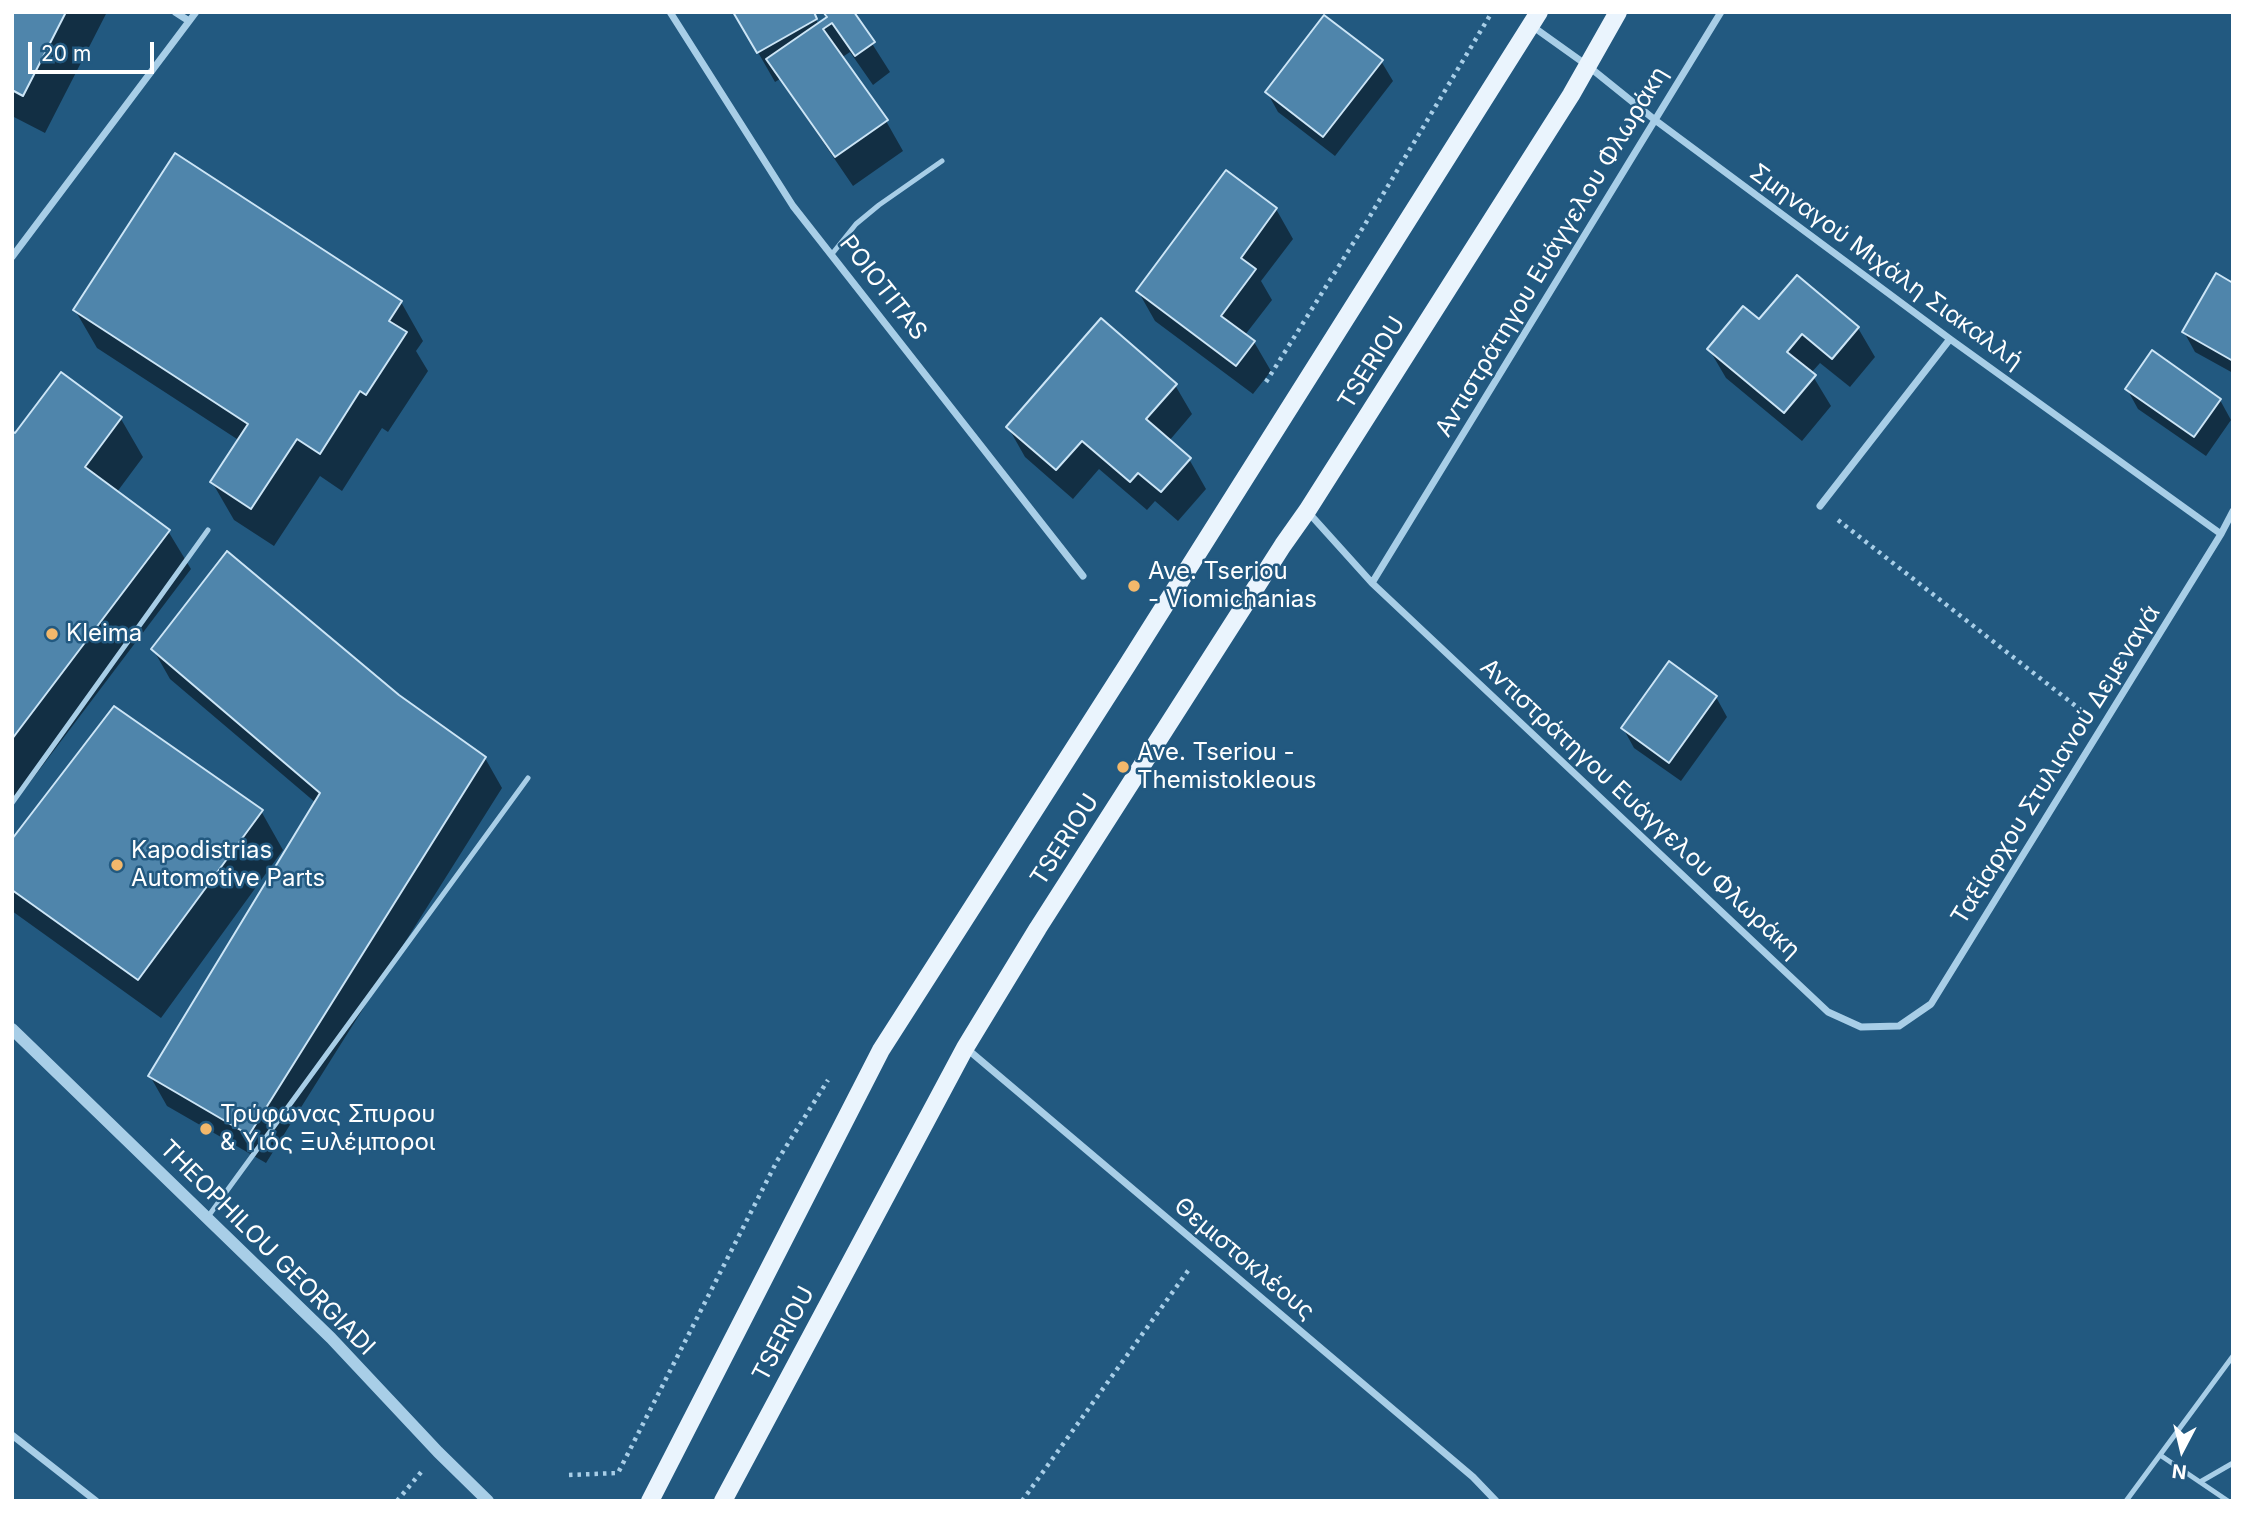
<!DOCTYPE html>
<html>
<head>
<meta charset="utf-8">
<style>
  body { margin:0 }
  #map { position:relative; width:2245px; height:1513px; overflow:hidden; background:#225980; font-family:Inter,sans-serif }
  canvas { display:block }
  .frame { position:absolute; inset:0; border:14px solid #fff; pointer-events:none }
  .north { position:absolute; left:2147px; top:1415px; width:70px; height:70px; -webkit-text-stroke:5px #225980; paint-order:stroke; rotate:187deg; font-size:19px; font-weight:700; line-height:28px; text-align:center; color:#fff }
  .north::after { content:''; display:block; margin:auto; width:24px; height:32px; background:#fff; clip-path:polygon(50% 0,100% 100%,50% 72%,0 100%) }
  .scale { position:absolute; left:28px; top:42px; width:126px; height:32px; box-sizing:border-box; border:4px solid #fff; border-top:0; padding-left:9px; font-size:21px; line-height:24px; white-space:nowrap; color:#fff; -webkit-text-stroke:5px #225980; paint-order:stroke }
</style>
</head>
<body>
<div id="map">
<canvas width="2245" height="1513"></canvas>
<div class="frame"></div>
<div class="north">N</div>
<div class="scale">20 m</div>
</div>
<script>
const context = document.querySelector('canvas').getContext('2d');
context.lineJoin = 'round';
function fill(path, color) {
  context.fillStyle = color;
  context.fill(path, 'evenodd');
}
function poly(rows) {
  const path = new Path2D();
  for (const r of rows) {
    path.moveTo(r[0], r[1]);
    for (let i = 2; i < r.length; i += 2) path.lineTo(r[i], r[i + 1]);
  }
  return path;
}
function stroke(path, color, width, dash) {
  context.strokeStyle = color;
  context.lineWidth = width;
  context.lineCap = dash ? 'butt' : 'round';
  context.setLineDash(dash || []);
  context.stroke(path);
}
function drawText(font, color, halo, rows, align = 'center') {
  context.font = font + ' Inter,sans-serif';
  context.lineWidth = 5;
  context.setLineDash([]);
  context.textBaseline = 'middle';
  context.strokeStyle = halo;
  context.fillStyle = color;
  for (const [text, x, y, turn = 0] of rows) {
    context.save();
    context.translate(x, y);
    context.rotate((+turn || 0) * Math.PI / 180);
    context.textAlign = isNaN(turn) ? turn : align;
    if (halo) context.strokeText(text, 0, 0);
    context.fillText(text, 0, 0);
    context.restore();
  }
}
fill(poly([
  [12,12,107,12,45,133,12,116],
  [735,12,812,12,819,25,827,19,822,12,852,12,890,72,873,85,850,52,841,58,886,121,903,151,853,186,780,79,775,82],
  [1381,61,1393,81,1335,156,1278,112,1267,92],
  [1276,209,1293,239,1261,281,1272,300,1245,335,1254,342,1271,371,1253,394,1155,321,1138,291],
  [2233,285,2233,373,2195,352,2184,332],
  [401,302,423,341,416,351,428,371,388,432,382,428,342,491,320,476,274,546,234,520,212,482,240,441,97,348,75,310],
  [1759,322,1858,328,1875,357,1850,387,1820,363,1811,373,1831,406,1802,441,1726,378,1709,349],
  [2152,352,2220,400,2231,420,2206,456,2138,409,2127,389],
  [1175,385,1192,414,1169,441,1189,459,1206,489,1178,521,1155,501,1147,510,1099,469,1073,499,1025,457,1008,427],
  [121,419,143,457,117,492,168,531,191,569,12,806,12,433,16,435],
  [153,649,398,697,485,758,502,788,266,1163,167,1106,150,1076,316,803,170,679],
  [1716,697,1727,717,1681,781,1634,748,1623,728],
  [261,811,283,850,161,1018,12,911,12,842]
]), '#0007');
const building = poly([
  [12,12,66,12,23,96,12,90,12,12],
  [733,12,814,12,817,19,757,53,733,12],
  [823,12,854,12,875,42,855,56,832,23,823,29,888,120,835,157,766,59,827,17,823,12],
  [1324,15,1383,60,1323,137,1265,92,1324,15],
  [175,153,402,301,389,321,407,332,366,395,360,391,320,454,297,439,251,509,210,482,248,424,73,310,175,153],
  [1226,170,1277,208,1241,258,1256,269,1221,316,1255,341,1236,366,1136,291,1226,170],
  [2216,273,2233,283,2233,361,2182,332,2216,273],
  [1797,275,1859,327,1832,359,1802,334,1787,352,1816,375,1784,413,1707,349,1743,306,1759,319,1797,275],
  [1101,318,1177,384,1146,419,1191,458,1161,492,1138,473,1130,482,1082,441,1056,470,1006,427,1101,318],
  [2152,350,2221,399,2194,437,2125,389,2152,350],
  [61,372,122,417,85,467,170,530,12,739,12,431,15,433,61,372],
  [227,551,399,695,486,757,249,1135,148,1076,320,793,151,649,227,551],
  [1669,661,1717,696,1669,763,1621,728,1669,661],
  [114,706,263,810,138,980,12,890,12,839,114,706]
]);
fill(building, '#4f85ab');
stroke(building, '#cce5f6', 2);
stroke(poly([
  [1266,382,1364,226,1492,12],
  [1838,520,2082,711],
  [569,1475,618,1473,777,1161,828,1080],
  [397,1501,422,1471],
  [1022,1501,1190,1268]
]), '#a8cee7', 4.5, [3.5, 5]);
stroke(poly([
  [832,254,856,224,879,205,942,161],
  [12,803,208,530],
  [207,1218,528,778],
  [2160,1455,2228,1501],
  [2200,1482,2233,1463],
  [2126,1501,2233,1356]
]), '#a8cee7', 5);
stroke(poly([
  [175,12,189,21],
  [670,12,793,206,1083,576],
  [1721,12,1372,583,1828,1012,1861,1027,1899,1026,1931,1004,2221,534,2233,511],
  [1532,26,1588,66,1655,120,1950,339,2221,534],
  [12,257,196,12],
  [1820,506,1950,339],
  [1308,512,1372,583],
  [966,1048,1473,1477,1496,1501],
  [12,1435,96,1501]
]), '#a8cee7', 7);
stroke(poly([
  [12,1029,331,1338,438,1452,488,1501]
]), '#a8cee7', 12);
stroke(poly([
  [650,1501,881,1050,1126,667,1539,12],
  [723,1501,965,1048,1038,928,1283,545,1307,511,1571,95,1618,12]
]), '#eaf4fd', 18);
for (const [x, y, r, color] of [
  [1134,586,7,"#f3b86b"],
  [52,634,7,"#f3b86b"],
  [1123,767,7,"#f3b86b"],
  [117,865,7,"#f3b86b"],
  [206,1129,7,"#f3b86b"]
]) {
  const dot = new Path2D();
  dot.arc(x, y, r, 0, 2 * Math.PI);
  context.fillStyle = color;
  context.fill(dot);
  stroke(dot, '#225980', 2.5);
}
drawText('24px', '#fff', '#225980', [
  ["Αντιστράτηγου Ευάγγελου Φλωράκη",1552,252,-59],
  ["Σμηναγού Μιχάλη Σιακαλλή",1886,267,36],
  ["POIOTITAS",883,288,52],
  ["TSERIOU",1372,363,-58],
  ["Ταξίαρχου Στυλιανού Δεμεναγά",2056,765,-58],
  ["Αντιστράτηγου Ευάγγελου Φλωράκη",1640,809,43],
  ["TSERIOU",1065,840,-57],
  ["THEOPHILOU GEORGIADI",267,1248,45],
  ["Θεμιστοκλέους",1244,1259,40],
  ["TSERIOU",784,1334,-62]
]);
drawText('24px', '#fff', '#225980', [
  ["Ave. Tseriou",1148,572],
  ["- Viomichanias",1148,600],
  ["Kleima",66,634],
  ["Ave. Tseriou -",1137,753],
  ["Themistokleous",1137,781],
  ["Kapodistrias",131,851],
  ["Automotive Parts",131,879],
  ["Τρύφωνας Σπυρου",220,1115],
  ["& Υιός Ξυλέμποροι",220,1143]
], 'left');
</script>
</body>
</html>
